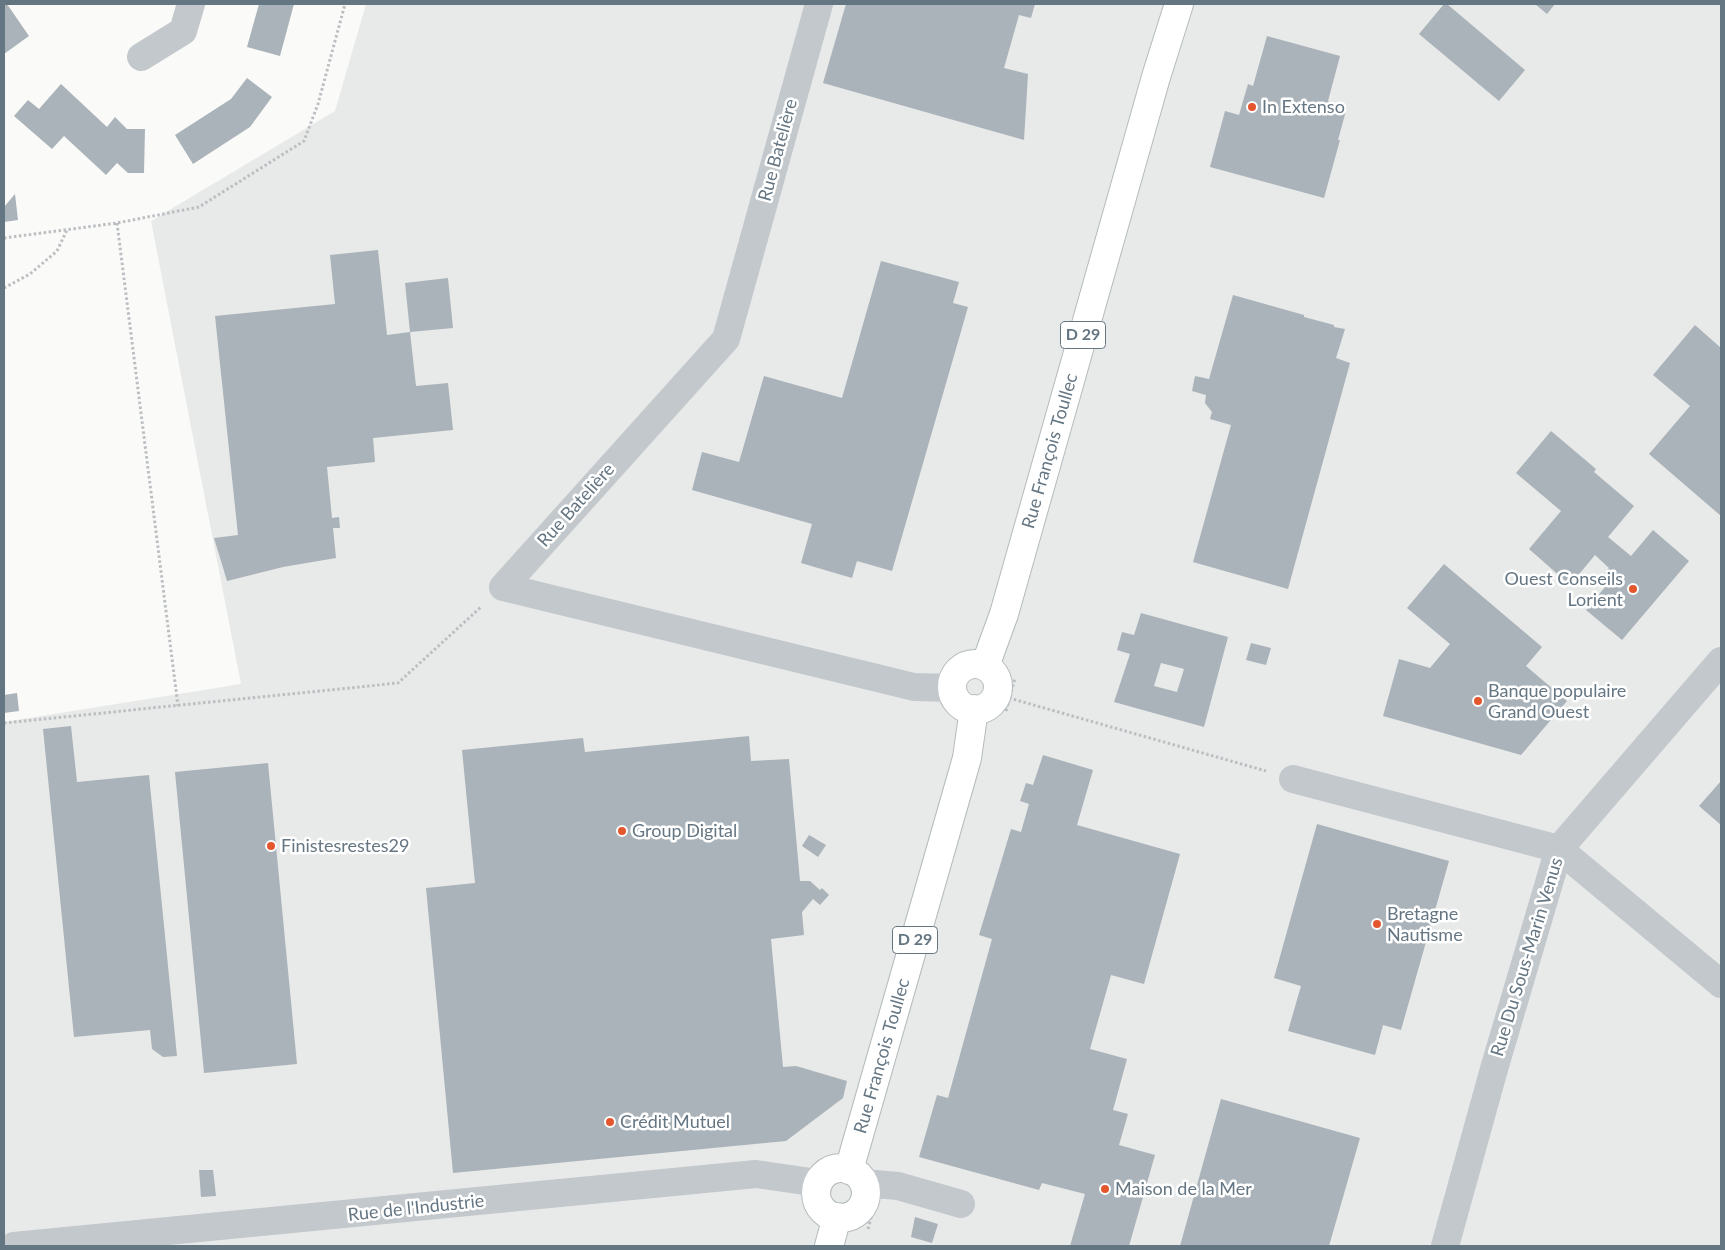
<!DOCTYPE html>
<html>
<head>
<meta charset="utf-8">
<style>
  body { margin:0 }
  #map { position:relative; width:1725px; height:1250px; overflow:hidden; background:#fafaf8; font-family:Lato,sans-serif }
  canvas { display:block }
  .frame { position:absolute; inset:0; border:5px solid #657683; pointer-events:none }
</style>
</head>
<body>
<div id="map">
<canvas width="1725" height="1250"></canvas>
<div class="frame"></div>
</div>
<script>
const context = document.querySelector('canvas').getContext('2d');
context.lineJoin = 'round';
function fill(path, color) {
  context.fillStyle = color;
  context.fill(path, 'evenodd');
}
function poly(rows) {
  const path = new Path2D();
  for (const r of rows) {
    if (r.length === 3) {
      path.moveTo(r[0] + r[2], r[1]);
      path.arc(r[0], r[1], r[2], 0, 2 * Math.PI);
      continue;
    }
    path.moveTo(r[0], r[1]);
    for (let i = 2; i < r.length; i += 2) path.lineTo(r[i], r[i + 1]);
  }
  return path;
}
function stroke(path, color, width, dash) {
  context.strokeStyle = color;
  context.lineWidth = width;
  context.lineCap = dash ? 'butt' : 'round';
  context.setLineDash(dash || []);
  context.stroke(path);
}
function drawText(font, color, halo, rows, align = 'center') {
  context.font = font + ' Lato,sans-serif';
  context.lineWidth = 5;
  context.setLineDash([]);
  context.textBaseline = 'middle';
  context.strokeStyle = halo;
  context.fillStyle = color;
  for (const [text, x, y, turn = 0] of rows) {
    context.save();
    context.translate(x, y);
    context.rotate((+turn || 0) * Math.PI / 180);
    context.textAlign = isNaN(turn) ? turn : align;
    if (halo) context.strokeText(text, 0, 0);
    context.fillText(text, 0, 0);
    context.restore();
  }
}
fill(poly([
  [366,4,1721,4,1721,1246,4,1246,4,722,241,684,151,221,335,111]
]), '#e8e9e9');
fill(poly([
  [4,4,7,4,29,36,4,54],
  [259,4,294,4,280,56,247,47],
  [846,4,1035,4,1031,18,1019,15,1004,68,1028,74,1024,140,823,83],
  [1444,4,1447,4,1525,70,1499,101,1419,34],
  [1535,4,1555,4,1547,14],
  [1267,36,1340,56,1328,101,1347,107,1338,140,1340,140,1324,198,1210,167,1225,111,1239,115,1248,84,1253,86],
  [247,78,272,97,250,127,193,164,175,135,231,99],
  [61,84,107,127,115,117,127,129,145,129,144,173,128,173,117,163,106,175,64,136,52,149,14,116,28,100,39,109],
  [15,194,18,220,4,222,4,207],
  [378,250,387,335,410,332,416,386,448,383,453,430,373,438,375,462,327,467,332,518,339,517,340,528,333,528,336,558,283,567,227,581,214,538,238,535,215,316,335,304,330,255],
  [881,261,959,282,953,303,968,307,892,571,857,561,852,578,801,563,812,524,692,490,702,452,739,462,764,376,842,398],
  [448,278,453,328,410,332,405,283],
  [1233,295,1304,315,1304,317,1334,325,1334,327,1345,329,1336,358,1350,363,1288,589,1193,562,1231,425,1210,419,1212,412,1205,403,1206,395,1192,391,1195,376,1209,379],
  [1695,325,1721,348,1721,516,1649,454,1690,406,1653,375],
  [1551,431,1596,469,1594,472,1634,506,1608,537,1631,556,1653,530,1689,561,1622,640,1586,610,1611,580,1604,574,1609,568,1595,555,1570,585,1529,549,1561,511,1516,473],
  [1444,564,1542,647,1526,666,1567,701,1521,755,1383,716,1399,659,1430,668,1450,644,1407,608],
  [1141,613,1228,637,1204,727,1114,702,1130,654,1117,650,1122,632,1134,635],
  [1161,663,1184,669,1177,692,1154,686],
  [1251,643,1271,648,1266,665,1246,660],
  [17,693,19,711,4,713,4,695],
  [71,726,77,782,149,775,177,1056,163,1057,152,1049,150,1030,74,1037,43,729],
  [749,736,751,761,789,759,800,881,810,881,820,890,822,888,829,895,820,905,813,899,802,912,804,935,771,939,783,1067,796,1066,847,1081,843,1098,786,1141,453,1173,426,888,475,883,462,750,583,738,585,752],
  [1043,755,1093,770,1077,825,1180,854,1144,984,1111,975,1090,1049,1127,1059,1113,1110,1128,1114,1119,1145,1155,1155,1129,1246,1070,1246,1085,1194,1042,1183,1039,1190,919,1157,937,1095,948,1098,992,939,979,935,1011,829,1021,832,1029,804,1020,801,1026,783,1033,785],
  [268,763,297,1064,204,1073,175,772],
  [1721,781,1721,825,1699,806],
  [1317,824,1449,861,1401,1030,1383,1025,1375,1055,1288,1031,1301,986,1274,978],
  [809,835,826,845,818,857,802,846],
  [1221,1099,1360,1138,1329,1246,1180,1246],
  [199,1170,213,1170,216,1196,201,1197],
  [915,1217,938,1224,932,1243,911,1237]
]), '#aab3b9');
const major = poly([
  [975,687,23],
  [985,666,1004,614,1156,77,1179,4],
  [841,1193,25],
  [849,1170,967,758,974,709],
  [829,1246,837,1217]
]);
stroke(major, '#b5babe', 30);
stroke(poly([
  [117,223,178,706],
  [4,238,117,223,199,207,304,141,318,104,345,4],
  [4,288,30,274,57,251,67,230],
  [1009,698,1266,771],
  [1006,711,1015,678],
  [4,723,398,683,481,607],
  [868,1229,872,1214]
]), '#bbbfc2', 3, [2.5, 2.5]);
stroke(poly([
  [819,4,726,339,503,587,914,687,952,688],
  [141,57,183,31,191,4],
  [1293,779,1559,849,1721,984],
  [863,1183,898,1186,961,1204],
  [14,1246,756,1174,818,1183],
  [1445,1246,1494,1069,1559,849,1721,661]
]), '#c3c8cc', 28);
stroke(major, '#fff', 28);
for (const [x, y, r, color] of [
  [1252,107,5,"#e4572e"],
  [1633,589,5,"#e4572e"],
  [1478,701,5,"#e4572e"],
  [622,831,5,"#e4572e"],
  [271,846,5,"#e4572e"],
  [1377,924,5,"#e4572e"],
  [610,1122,5,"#e4572e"],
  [1105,1189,5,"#e4572e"]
]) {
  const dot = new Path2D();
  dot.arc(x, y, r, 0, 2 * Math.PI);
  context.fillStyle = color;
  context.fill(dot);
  stroke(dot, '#fff', 2);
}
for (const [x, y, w] of [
  [1083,335,45],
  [915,940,45]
]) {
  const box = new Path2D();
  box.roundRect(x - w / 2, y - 13.5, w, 27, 4);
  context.fillStyle = '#fff';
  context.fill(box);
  stroke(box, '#657683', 1);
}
drawText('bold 16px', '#657683', null, [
  ["D 29",1083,335],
  ["D 29",915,940]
]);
drawText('18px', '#657683', '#fff', [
  ["In Extenso",1262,107],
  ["Ouest Conseils",1623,579,"right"],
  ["Lorient",1623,600,"right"],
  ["Banque populaire",1488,691],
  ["Grand Ouest",1488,712],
  ["Group Digital",632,831],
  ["Finistesrestes29",281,846],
  ["Bretagne",1387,914],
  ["Nautisme",1387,935],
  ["Crédit Mutuel",620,1122],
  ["Maison de la Mer",1115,1189]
], 'left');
drawText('18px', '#657683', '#fff', [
  ["Rue Batelière",778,150,-75],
  ["Rue François Toullec",1050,451,-74],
  ["Rue Batelière",576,505,-48],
  ["Rue Du Sous-Marin Venus",1527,957,-73],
  ["Rue François Toullec",882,1056,-74],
  ["Rue de l'Industrie",416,1208,-6]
]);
</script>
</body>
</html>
